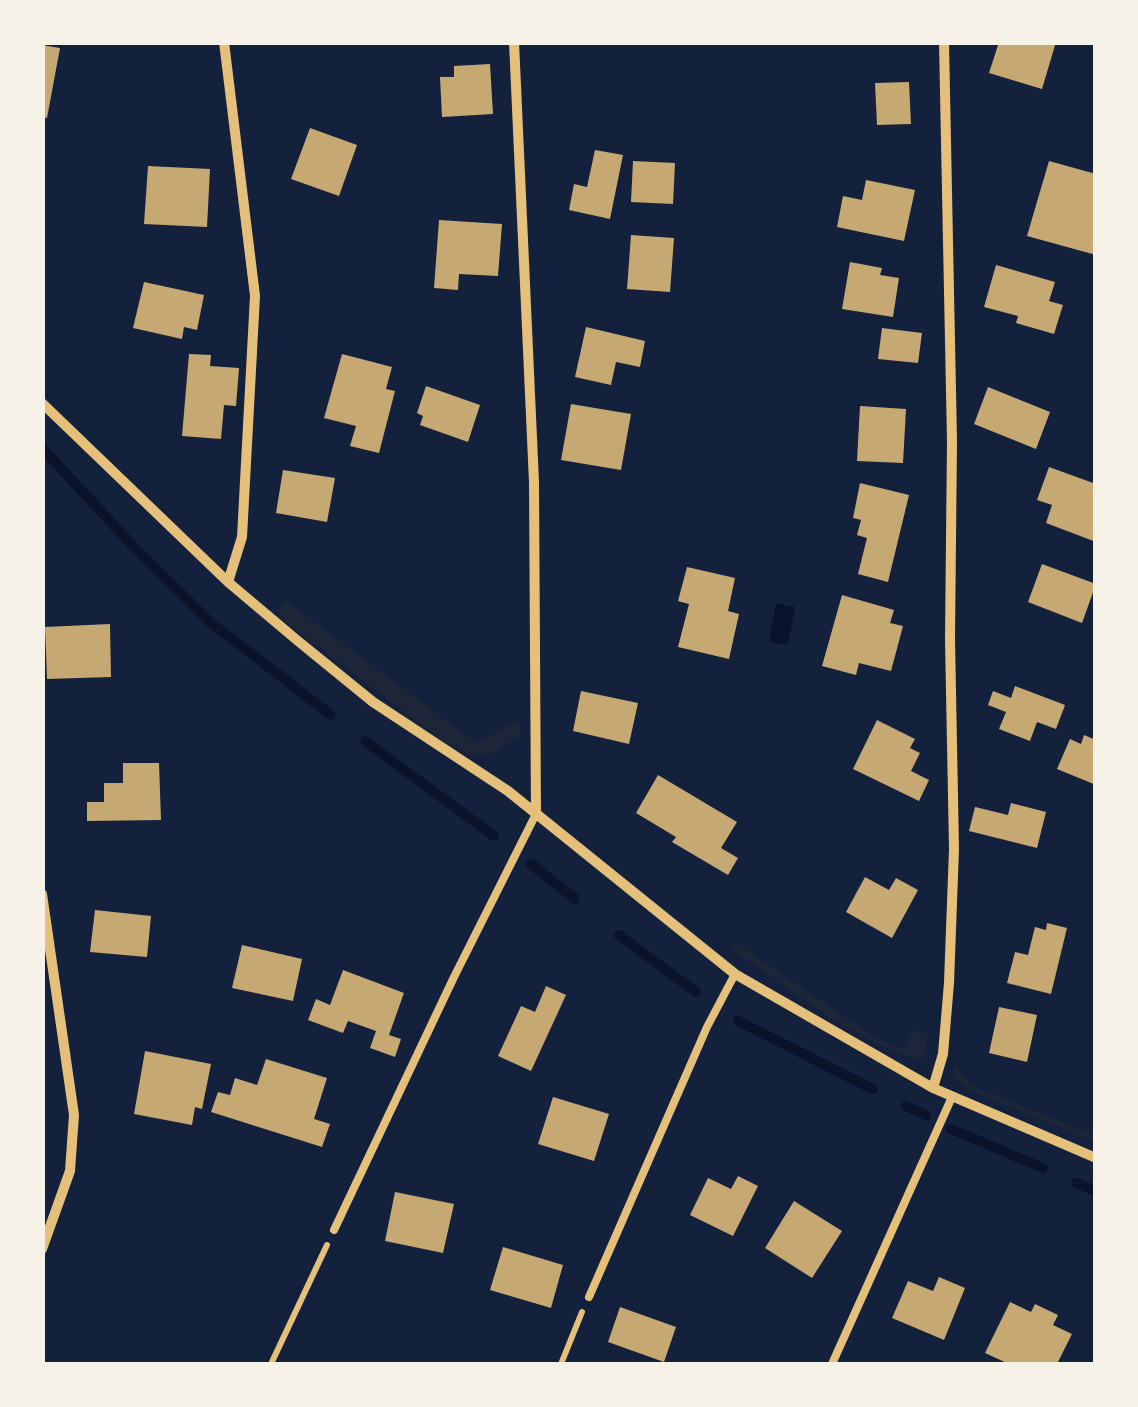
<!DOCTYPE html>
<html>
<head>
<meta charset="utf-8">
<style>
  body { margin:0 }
  #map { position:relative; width:1138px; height:1407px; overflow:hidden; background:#14213d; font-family:Rubik,sans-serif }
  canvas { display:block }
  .frame { position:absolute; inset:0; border:45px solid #f6f1e7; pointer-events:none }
</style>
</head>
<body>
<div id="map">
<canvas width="1138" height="1407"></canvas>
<div class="frame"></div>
</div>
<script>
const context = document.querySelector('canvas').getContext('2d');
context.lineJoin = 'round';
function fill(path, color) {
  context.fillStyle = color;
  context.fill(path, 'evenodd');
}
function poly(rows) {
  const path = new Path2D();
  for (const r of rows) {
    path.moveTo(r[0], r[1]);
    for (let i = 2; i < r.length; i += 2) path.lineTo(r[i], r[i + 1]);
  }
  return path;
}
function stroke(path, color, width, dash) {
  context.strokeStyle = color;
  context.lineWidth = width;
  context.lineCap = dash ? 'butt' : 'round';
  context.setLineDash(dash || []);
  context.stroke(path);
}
fill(poly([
  [285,600,477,743,515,721,521,728,518,737,488,756,471,756,439,738,280,618,278,609],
  [734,941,877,1039,904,1049,912,1029,928,1035,924,1057,920,1060,882,1046,835,1021,731,949],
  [954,1065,971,1085,1095,1136,1095,1142,971,1091,954,1077]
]), '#1d2539');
fill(poly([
  [776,603,795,607,788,645,769,642]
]), '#0b132b');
stroke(poly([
  [44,450,132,545,210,622,331,715],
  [365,741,494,836],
  [531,864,575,899],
  [619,935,696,992],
  [738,1021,873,1089],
  [906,1106,926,1115],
  [951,1129,1043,1168],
  [1076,1183,1096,1191]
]), '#0b132b', 10);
fill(poly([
  [999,42,1056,42,1042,89,989,73],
  [42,45,60,48,47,118,42,117],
  [490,64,493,114,442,117,440,77,454,77,454,66],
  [909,82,911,124,877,125,875,83],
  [310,128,357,145,339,196,291,179],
  [595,150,623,155,610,219,569,210,574,184,587,187],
  [633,161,675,163,673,204,631,202],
  [1049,161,1096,174,1096,255,1027,236],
  [148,166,210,169,207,227,144,224],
  [866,180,915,190,904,241,837,227,843,196,862,200],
  [439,220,502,224,498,276,459,274,458,290,434,288],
  [631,235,674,238,670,292,627,289],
  [850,262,882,268,880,275,899,278,893,317,842,309],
  [996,265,1055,282,1049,301,1063,305,1054,334,1016,323,1018,316,984,307],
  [144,282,204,295,197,330,184,327,182,339,133,328],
  [586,327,645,341,640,367,616,362,611,385,575,377],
  [882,328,922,333,918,363,878,359],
  [189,354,211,355,210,366,239,368,236,406,224,405,221,439,182,436],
  [342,354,392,367,386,389,395,391,379,453,350,446,356,426,324,418],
  [426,386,480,405,468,442,420,425,423,416,417,413],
  [988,387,1050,412,1036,449,974,424],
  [571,404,631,414,621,470,561,460],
  [860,406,906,409,903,463,857,461],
  [1049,467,1096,484,1096,542,1046,523,1052,505,1037,500],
  [283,470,335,478,327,522,276,513],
  [860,483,909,495,888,582,858,574,867,538,857,535,861,520,853,518],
  [1042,564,1096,584,1082,623,1028,602],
  [687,567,735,578,728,611,739,614,729,659,678,647,689,604,678,601],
  [842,595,894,610,890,623,903,626,891,671,859,663,856,675,822,666],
  [110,624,111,677,47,679,45,627],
  [1015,686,1065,705,1056,729,1037,722,1030,741,999,729,1006,712,988,705,993,691,1011,698],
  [581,691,638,703,629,744,573,731],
  [877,720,915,739,910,748,920,753,911,771,929,780,919,801,853,769],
  [1084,735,1096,740,1096,785,1057,769,1070,739,1081,744],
  [123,763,159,763,161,820,87,821,87,802,104,802,104,783,123,783],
  [658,775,737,822,721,848,738,858,728,875,672,842,676,837,636,813],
  [1011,803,1046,812,1037,848,969,831,975,807,1008,815],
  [865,877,889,890,896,878,918,890,892,938,846,912],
  [95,910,151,916,147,957,90,952],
  [1047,923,1067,928,1051,994,1007,983,1015,952,1028,955,1035,927,1046,930],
  [242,945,302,959,293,1001,232,988],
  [343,970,404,993,389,1035,401,1039,395,1057,370,1048,376,1031,348,1021,343,1033,308,1020,316,999,330,1005],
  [546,986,566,995,531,1071,498,1056,521,1006,535,1012],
  [999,1007,1037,1015,1027,1062,989,1053],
  [145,1051,211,1064,202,1109,195,1107,192,1125,134,1114],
  [266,1059,327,1078,314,1119,330,1124,322,1147,211,1112,218,1092,230,1095,235,1078,257,1085],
  [553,1097,609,1114,594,1161,538,1144],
  [738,1176,758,1186,733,1236,690,1215,708,1178,731,1189],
  [395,1192,454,1204,443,1253,385,1241],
  [794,1201,842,1231,812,1278,765,1248],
  [503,1247,563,1265,551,1308,490,1290],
  [939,1277,965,1288,944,1340,892,1318,908,1281,933,1291],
  [1010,1302,1031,1312,1035,1304,1058,1315,1053,1325,1072,1334,1057,1364,1009,1364,985,1353],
  [620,1307,676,1327,664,1362,608,1342]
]), '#c6a872');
stroke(poly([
  [271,1364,327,1245],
  [561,1364,582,1312]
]), '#e5c07b', 6);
stroke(poly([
  [334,1230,454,977,536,814],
  [589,1297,707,1027,735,974],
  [832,1364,952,1097]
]), '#e5c07b', 8);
stroke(poly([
  [224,42,255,296,242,537,228,582],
  [514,42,534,482,536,814],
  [42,403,228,582,298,641,373,702,508,791,735,974,933,1088,1096,1158],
  [42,894,74,1115,70,1171,42,1249],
  [933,1088,943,1054,949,983,954,849,950,639,952,441,944,42]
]), '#e5c07b', 10);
</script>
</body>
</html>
